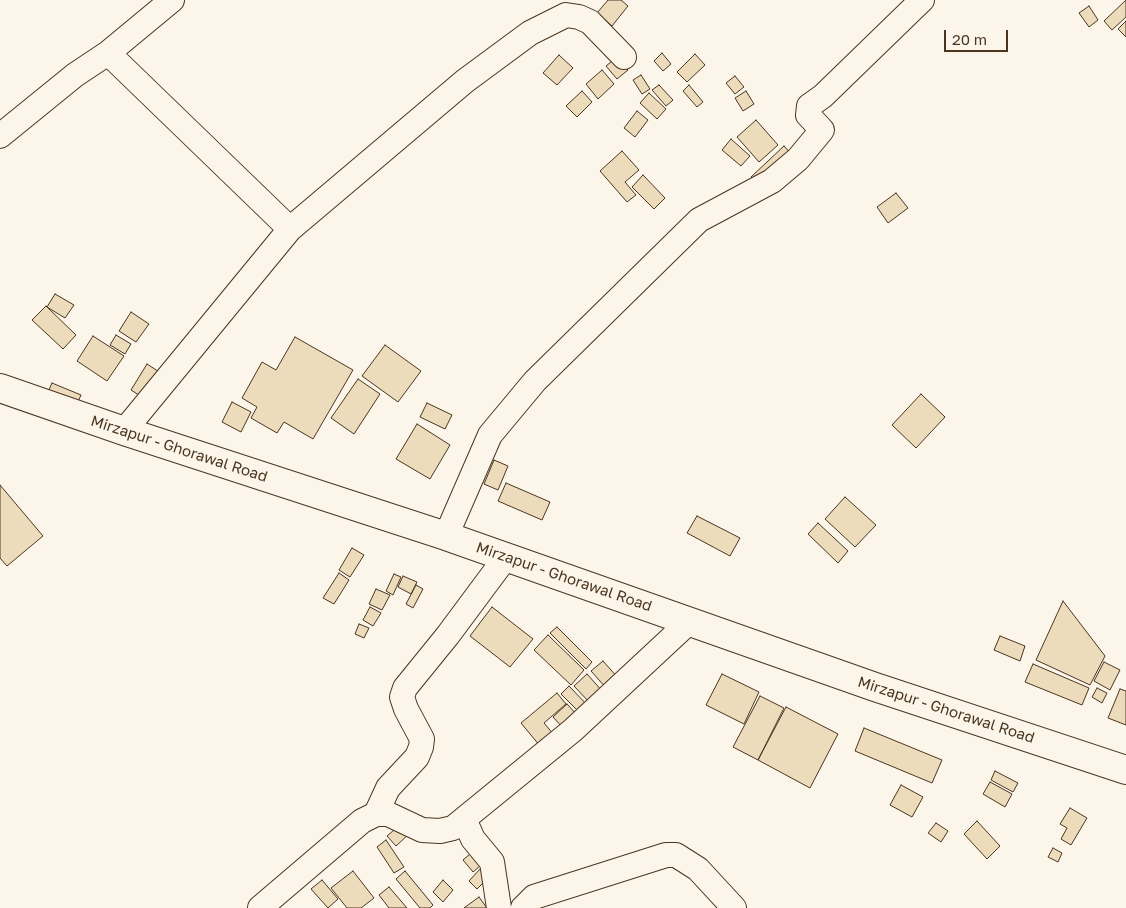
<!DOCTYPE html>
<html>
<head>
<meta charset="utf-8">
<style>
  body { margin:0 }
  #map { position:relative; width:1126px; height:908px; overflow:hidden; background:#fbf6e9; font-family:"Golos Text",sans-serif }
  canvas { display:block }
  .scale { position:absolute; left:944px; top:30px; width:64px; height:22px; box-sizing:border-box; border:2px solid #4a3520; border-top:0; padding-left:6px; font-size:15px; line-height:18px; white-space:nowrap; color:#4a3520; -webkit-text-stroke:4px #fbf6e9; paint-order:stroke }
</style>
</head>
<body>
<div id="map">
<canvas width="1126" height="908"></canvas>
<div class="scale">20 m</div>
</div>
<script>
const context = document.querySelector('canvas').getContext('2d');
context.lineJoin = 'round';
function fill(path, color) {
  context.fillStyle = color;
  context.fill(path, 'evenodd');
}
function poly(rows) {
  const path = new Path2D();
  for (const r of rows) {
    path.moveTo(r[0], r[1]);
    for (let i = 2; i < r.length; i += 2) path.lineTo(r[i], r[i + 1]);
  }
  return path;
}
function stroke(path, color, width, dash) {
  context.strokeStyle = color;
  context.lineWidth = width;
  context.lineCap = dash ? 'butt' : 'round';
  context.setLineDash(dash || []);
  context.stroke(path);
}
function drawText(font, color, halo, rows, align = 'center') {
  context.font = font + ' "Golos Text",sans-serif';
  context.lineWidth = 4;
  context.setLineDash([]);
  context.textBaseline = 'middle';
  context.strokeStyle = halo;
  context.fillStyle = color;
  for (const [text, x, y, turn = 0] of rows) {
    context.save();
    context.translate(x, y);
    context.rotate((+turn || 0) * Math.PI / 180);
    context.textAlign = isNaN(turn) ? turn : align;
    if (halo) context.strokeText(text, 0, 0);
    context.fillText(text, 0, 0);
    context.restore();
  }
}
const building = poly([
  [608,0,621,0,628,6,612,26,597,13,608,0],
  [1126,0,1126,17,1112,30,1104,21,1126,0],
  [1089,6,1098,20,1089,27,1079,13,1089,6],
  [1126,21,1126,37,1118,29,1126,21],
  [662,53,671,64,663,71,654,61,662,53],
  [695,54,705,65,687,82,677,72,695,54],
  [559,55,573,68,557,85,543,73,559,55],
  [617,57,628,70,617,79,606,66,617,57],
  [602,70,614,84,598,99,586,84,602,70],
  [641,75,650,89,642,94,633,80,641,75],
  [735,76,744,87,735,94,726,83,735,76],
  [659,85,673,100,666,106,652,90,659,85],
  [689,85,703,102,697,107,683,91,689,85],
  [582,91,592,102,577,117,566,106,582,91],
  [746,91,754,104,743,111,735,98,746,91],
  [649,93,666,109,657,119,640,103,649,93],
  [637,111,648,120,635,137,624,128,637,111],
  [756,120,778,145,759,162,737,137,756,120],
  [731,139,750,156,741,166,722,150,731,139],
  [784,146,793,156,759,186,751,177,784,146],
  [622,151,639,170,625,182,636,195,627,202,600,171,622,151],
  [643,175,665,198,654,209,632,187,643,175],
  [896,193,908,208,888,223,877,207,896,193],
  [55,294,74,305,65,318,47,307,55,294],
  [46,306,76,335,63,349,32,320,46,306],
  [131,312,149,324,136,342,119,331,131,312],
  [116,335,131,344,125,354,110,345,116,335],
  [93,336,124,356,107,381,77,361,93,336],
  [295,337,353,370,313,439,284,422,277,433,251,418,257,407,242,398,262,362,276,370,295,337],
  [385,345,421,371,398,402,362,376,385,345],
  [147,364,161,373,145,399,131,390,147,364],
  [358,379,380,394,354,434,331,418,358,379],
  [52,383,81,395,77,404,48,392,52,383],
  [921,394,945,417,916,448,892,425,921,394],
  [232,402,251,412,241,432,222,422,232,402],
  [427,403,452,415,445,429,420,417,427,403],
  [417,424,450,445,430,479,396,459,417,424],
  [494,460,508,466,498,490,484,484,494,460],
  [506,483,550,502,542,520,498,501,506,483],
  [0,485,43,536,7,566,0,558,0,485],
  [845,497,876,525,855,547,825,519,845,497],
  [697,516,740,538,730,556,687,533,697,516],
  [818,523,848,551,838,563,808,534,818,523],
  [352,548,364,555,350,577,339,570,352,548],
  [339,573,349,580,334,604,323,598,339,573],
  [394,574,401,577,393,595,386,591,394,574],
  [403,576,417,582,411,594,398,587,403,576],
  [416,585,423,589,413,608,406,604,416,585],
  [376,589,390,595,382,610,369,604,376,589],
  [1063,601,1105,656,1090,685,1036,660,1063,601],
  [370,607,381,613,373,626,363,620,370,607],
  [492,607,533,639,510,667,470,636,492,607],
  [359,624,369,628,364,638,355,634,359,624],
  [557,627,592,662,586,669,550,633,557,627],
  [548,635,584,670,571,685,534,650,548,635],
  [1000,636,1025,646,1020,661,994,650,1000,636],
  [603,661,619,679,607,689,591,671,603,661],
  [1104,662,1120,670,1110,690,1094,681,1104,662],
  [1033,664,1089,688,1082,705,1025,682,1033,664],
  [587,674,603,692,590,703,574,686,587,674],
  [722,674,759,692,744,724,706,705,722,674],
  [569,686,589,707,582,715,561,694,569,686],
  [1097,688,1107,693,1102,703,1092,697,1097,688],
  [1120,689,1126,691,1126,725,1108,718,1120,689],
  [557,693,566,704,544,723,554,735,540,746,521,723,557,693],
  [760,696,784,708,758,760,733,747,760,696],
  [567,704,578,716,564,729,553,717,567,704],
  [786,707,838,734,810,788,758,760,786,707],
  [864,728,942,760,932,783,855,751,864,728],
  [995,771,1018,783,1013,792,991,780,995,771],
  [990,782,1012,794,1005,807,983,794,990,782],
  [901,785,923,797,912,817,890,805,901,785],
  [1070,808,1087,818,1071,845,1061,839,1067,828,1060,824,1070,808],
  [977,821,1000,846,987,859,964,834,977,821],
  [936,823,948,831,941,842,928,833,936,823],
  [401,824,410,833,396,846,387,836,401,824],
  [386,840,404,867,394,873,377,847,386,840],
  [477,848,487,860,473,872,463,860,477,848],
  [1053,848,1062,853,1058,862,1048,857,1053,848],
  [481,868,489,877,477,889,469,881,481,868],
  [353,871,374,898,361,908,347,908,331,888,353,871],
  [405,871,433,905,430,908,420,908,396,879,405,871],
  [322,880,338,899,328,908,311,889,322,880],
  [443,880,453,890,443,902,433,892,443,880],
  [389,887,407,908,389,908,379,895,389,887],
  [479,897,487,908,464,908,479,897]
]);
fill(building, '#ecdcbc');
stroke(building, '#4a3520', 1);
const minor = poly([
  [108,53,172,0],
  [0,136,75,75,108,53,290,229],
  [124,431,290,229,465,81,530,33,566,15,579,17,590,22,624,57],
  [446,536,490,435,535,381,699,220,772,181,798,159,822,130,808,115,809,106,823,96,922,0],
  [376,814,388,788,417,757,421,747,422,739,406,709,402,697,405,688,448,635,506,557],
  [464,819,473,839,492,862,499,908],
  [260,908,362,821,376,814,388,814,422,830,440,831,453,828,573,730,689,622],
  [523,908,534,897,666,855,676,855,698,869,734,908]
]);
const major = poly([
  [0,388,124,431,446,536,875,687,1126,770]
]);
stroke(minor, '#4a3520', 26);
stroke(major, '#4a3520', 30);
stroke(minor, '#fbf6e9', 24);
stroke(major, '#fbf6e9', 28);
drawText('15px', '#4a3520', '#fbf6e9', [
  ["Mirzapur - Ghorawal Road",179,449,18],
  ["Mirzapur - Ghorawal Road",564,577,19],
  ["Mirzapur - Ghorawal Road",946,710,18]
]);
</script>
</body>
</html>
